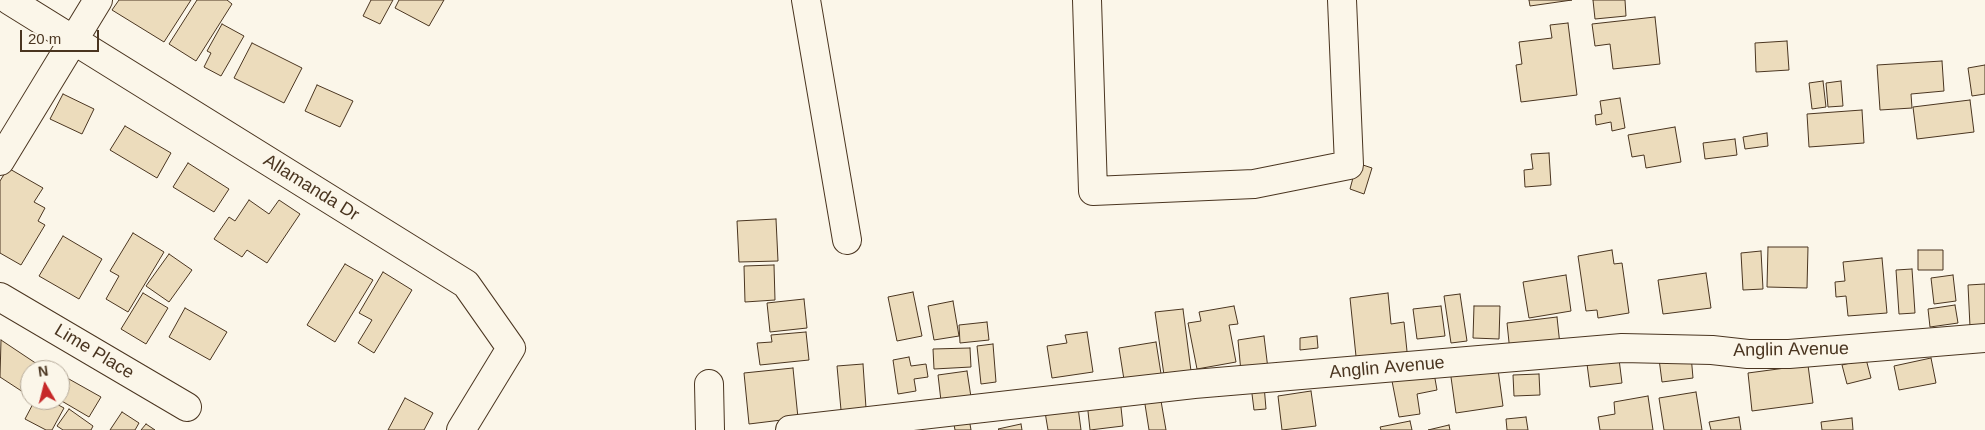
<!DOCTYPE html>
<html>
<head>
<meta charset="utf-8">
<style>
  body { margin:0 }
  #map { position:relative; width:1985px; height:430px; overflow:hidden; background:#fbf6e9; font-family:Arial,sans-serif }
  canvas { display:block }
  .north { position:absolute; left:20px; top:360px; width:50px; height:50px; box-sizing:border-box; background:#fbf6e9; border:1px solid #b4a999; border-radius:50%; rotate:352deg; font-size:14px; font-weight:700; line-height:20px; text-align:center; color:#4a3520 }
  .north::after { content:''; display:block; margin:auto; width:18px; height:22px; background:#c62828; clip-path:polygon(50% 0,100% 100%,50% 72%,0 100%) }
  .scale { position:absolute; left:20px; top:30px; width:79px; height:22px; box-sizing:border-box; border:2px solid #4a3520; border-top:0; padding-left:6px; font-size:15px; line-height:18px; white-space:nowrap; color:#4a3520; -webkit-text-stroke:4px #fbf6e9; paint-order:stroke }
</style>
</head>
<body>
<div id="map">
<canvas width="1985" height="430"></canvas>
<div class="north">N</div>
<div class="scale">20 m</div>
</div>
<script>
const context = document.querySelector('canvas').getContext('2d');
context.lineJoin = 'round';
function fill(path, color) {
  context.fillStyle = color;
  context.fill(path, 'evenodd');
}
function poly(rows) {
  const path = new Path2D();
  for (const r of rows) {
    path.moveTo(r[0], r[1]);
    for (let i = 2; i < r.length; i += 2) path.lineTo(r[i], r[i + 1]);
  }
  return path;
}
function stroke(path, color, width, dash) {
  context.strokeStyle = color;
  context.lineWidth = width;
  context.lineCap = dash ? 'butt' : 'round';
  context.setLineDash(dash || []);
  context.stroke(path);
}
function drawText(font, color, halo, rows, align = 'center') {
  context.font = font + ' Arial,sans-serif';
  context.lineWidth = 4;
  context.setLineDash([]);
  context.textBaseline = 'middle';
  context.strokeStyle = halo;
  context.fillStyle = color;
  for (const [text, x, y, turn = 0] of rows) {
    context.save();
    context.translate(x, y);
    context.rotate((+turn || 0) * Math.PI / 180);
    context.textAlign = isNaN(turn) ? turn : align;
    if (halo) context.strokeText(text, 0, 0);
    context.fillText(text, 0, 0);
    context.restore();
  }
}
const building = poly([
  [119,0,191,0,164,42,112,10,119,0],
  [197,0,227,0,232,4,196,61,169,44,197,0],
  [371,0,393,0,380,24,363,16,371,0],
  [399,0,444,0,429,26,395,8,399,0],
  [1529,0,1572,0,1530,6,1529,0],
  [1593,0,1625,0,1626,16,1595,19,1593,0],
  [1655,17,1660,64,1613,69,1610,44,1595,46,1592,24,1655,17],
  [1568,23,1577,95,1521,102,1516,65,1522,64,1519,42,1552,38,1550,25,1568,23],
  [222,24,244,36,221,76,204,67,211,53,207,51,222,24],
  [1787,41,1789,70,1756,72,1755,43,1787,41],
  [252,43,302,68,284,103,234,78,252,43],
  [1942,61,1944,91,1911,94,1912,108,1880,110,1877,65,1942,61],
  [1985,65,1985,94,1972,96,1968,68,1985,65],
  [1823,81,1826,107,1812,109,1809,83,1823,81],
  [1841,81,1843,106,1828,107,1826,83,1841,81],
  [317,85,353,101,340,127,305,111,317,85],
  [63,94,94,109,82,134,50,119,63,94],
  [1620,98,1625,128,1612,131,1611,122,1596,125,1595,115,1602,114,1600,101,1620,98],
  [1970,100,1974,132,1917,139,1913,107,1970,100],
  [1862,110,1864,143,1809,147,1807,114,1862,110],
  [125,126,171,153,157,178,110,150,125,126],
  [1675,127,1681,162,1646,168,1644,155,1632,157,1628,135,1675,127],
  [1767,133,1768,146,1745,149,1743,137,1767,133],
  [1735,139,1737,155,1705,159,1703,143,1735,139],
  [1549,153,1551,185,1525,187,1524,170,1533,169,1531,154,1549,153],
  [188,163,229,189,214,212,173,187,188,163],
  [1357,163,1372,168,1364,194,1350,189,1357,163],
  [8,168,43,188,34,202,45,208,38,221,45,225,21,265,0,253,0,181,8,168],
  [249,200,269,214,279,200,300,214,267,263,247,250,242,257,214,239,229,217,235,221,249,200],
  [776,219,778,261,739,262,737,221,776,219],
  [133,233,164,252,128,312,106,299,119,276,110,271,133,233],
  [63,236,102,259,79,299,39,276,63,236],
  [1768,247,1808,247,1807,288,1767,287,1768,247],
  [1612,250,1614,264,1622,263,1629,313,1598,318,1597,310,1586,311,1578,256,1612,250],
  [1918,250,1943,250,1943,270,1918,270,1918,250],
  [1761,251,1763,289,1743,290,1741,253,1761,251],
  [169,254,192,270,169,302,146,286,169,254],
  [1882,258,1887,313,1848,316,1846,296,1836,297,1835,282,1845,281,1843,262,1882,258],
  [345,264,373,280,335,342,307,325,345,264],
  [774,265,775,300,745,302,744,266,774,265],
  [1912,269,1915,313,1899,314,1896,270,1912,269],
  [383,272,412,290,374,353,358,343,372,320,359,313,383,272],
  [1706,273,1711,308,1663,314,1658,280,1706,273],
  [1566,275,1571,311,1529,318,1523,282,1566,275],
  [1953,275,1956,301,1934,304,1931,278,1953,275],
  [1985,284,1985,326,1970,327,1968,285,1985,284],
  [913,292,922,336,897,341,888,297,913,292],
  [143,293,168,308,146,344,121,329,143,293],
  [1388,293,1391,324,1404,322,1408,361,1357,366,1350,298,1388,293],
  [1460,294,1467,341,1451,343,1444,296,1460,294],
  [804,299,807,328,770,332,767,303,804,299],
  [953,301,959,336,934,340,928,306,953,301],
  [1955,305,1958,323,1930,327,1928,309,1955,305],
  [1234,306,1238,324,1229,325,1236,362,1197,369,1188,323,1201,321,1199,312,1234,306],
  [1441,306,1445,336,1417,339,1413,309,1441,306],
  [1474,306,1500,306,1499,339,1473,338,1474,306],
  [185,308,227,332,210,360,169,337,185,308],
  [1183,309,1191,371,1164,375,1155,312,1183,309],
  [1557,317,1560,345,1510,352,1507,323,1557,317],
  [987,322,989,340,960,343,959,325,987,322],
  [806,332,809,360,760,365,757,343,772,342,771,335,806,332],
  [1087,332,1093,372,1052,378,1047,346,1067,343,1065,335,1087,332],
  [1264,336,1268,369,1241,372,1238,340,1264,336],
  [1317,336,1318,348,1300,350,1300,338,1317,336],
  [1,340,40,366,38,370,30,370,30,382,23,392,0,377,1,340],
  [1156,342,1162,380,1125,386,1119,348,1156,342],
  [993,344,996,382,981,384,977,346,993,344],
  [970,348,971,367,934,369,933,349,970,348],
  [1691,355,1693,378,1662,382,1659,359,1691,355],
  [909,357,911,366,926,364,928,377,914,379,916,391,898,394,893,360,909,357],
  [1931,358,1936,383,1899,390,1894,366,1931,358],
  [1619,359,1622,383,1590,387,1587,364,1619,359],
  [1866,359,1871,378,1847,384,1842,365,1866,359],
  [1497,362,1503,406,1456,413,1450,370,1497,362],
  [863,364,866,408,841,410,837,366,863,364],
  [1808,365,1813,403,1752,411,1748,373,1808,365],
  [793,368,798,418,749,424,744,373,793,368],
  [967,371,971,397,941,401,938,375,967,371],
  [1434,373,1437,390,1417,394,1420,414,1399,417,1392,381,1434,373],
  [60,374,101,397,89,417,60,400,60,374],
  [1539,374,1540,395,1514,396,1513,375,1539,374],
  [1264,385,1266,409,1254,410,1251,386,1264,385],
  [1311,391,1316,426,1282,430,1278,396,1311,391],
  [1696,392,1702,430,1664,430,1659,398,1696,392],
  [1160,395,1166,430,1149,430,1144,398,1160,395],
  [1648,396,1653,430,1600,430,1598,417,1615,414,1614,402,1648,396],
  [405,398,433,413,424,430,388,430,405,398],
  [1120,398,1123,426,1090,430,1087,402,1120,398],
  [35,400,49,400,64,408,52,430,46,430,25,419,35,400],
  [1078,407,1081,430,1048,430,1045,412,1078,407],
  [69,409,93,426,91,430,63,430,57,426,69,409],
  [122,412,139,423,135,430,110,430,122,412],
  [1526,417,1528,430,1507,430,1506,419,1526,417],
  [1739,417,1741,430,1711,430,1709,422,1739,417],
  [969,418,971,430,955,430,953,419,969,418],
  [1852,418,1853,430,1822,430,1821,422,1852,418],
  [1410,421,1412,430,1381,430,1380,427,1410,421],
  [146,424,155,430,141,430,146,424],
  [1021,424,1022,430,999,430,998,429,1021,424],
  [1449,425,1450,430,1428,430,1449,425]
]);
fill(building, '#ecdcbc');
stroke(building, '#4a3520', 1);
const minor = poly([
  [9,0,466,284,511,348,461,430],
  [806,0,847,240],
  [1087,0,1093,191,1254,184,1349,165,1342,0],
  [0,161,98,0],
  [0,297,187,407],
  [709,384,710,430],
  [790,430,1194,384,1622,348,1712,350,1748,354,1789,354,1985,338]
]);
stroke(minor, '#4a3520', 30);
stroke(minor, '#fbf6e9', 28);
drawText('18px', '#4a3520', '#fbf6e9', [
  ["Allamanda Dr",311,188,32],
  ["Anglin Avenue",1791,350,-1],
  ["Lime Place",94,352,31],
  ["Anglin Avenue",1387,368,-5]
]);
</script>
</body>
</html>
